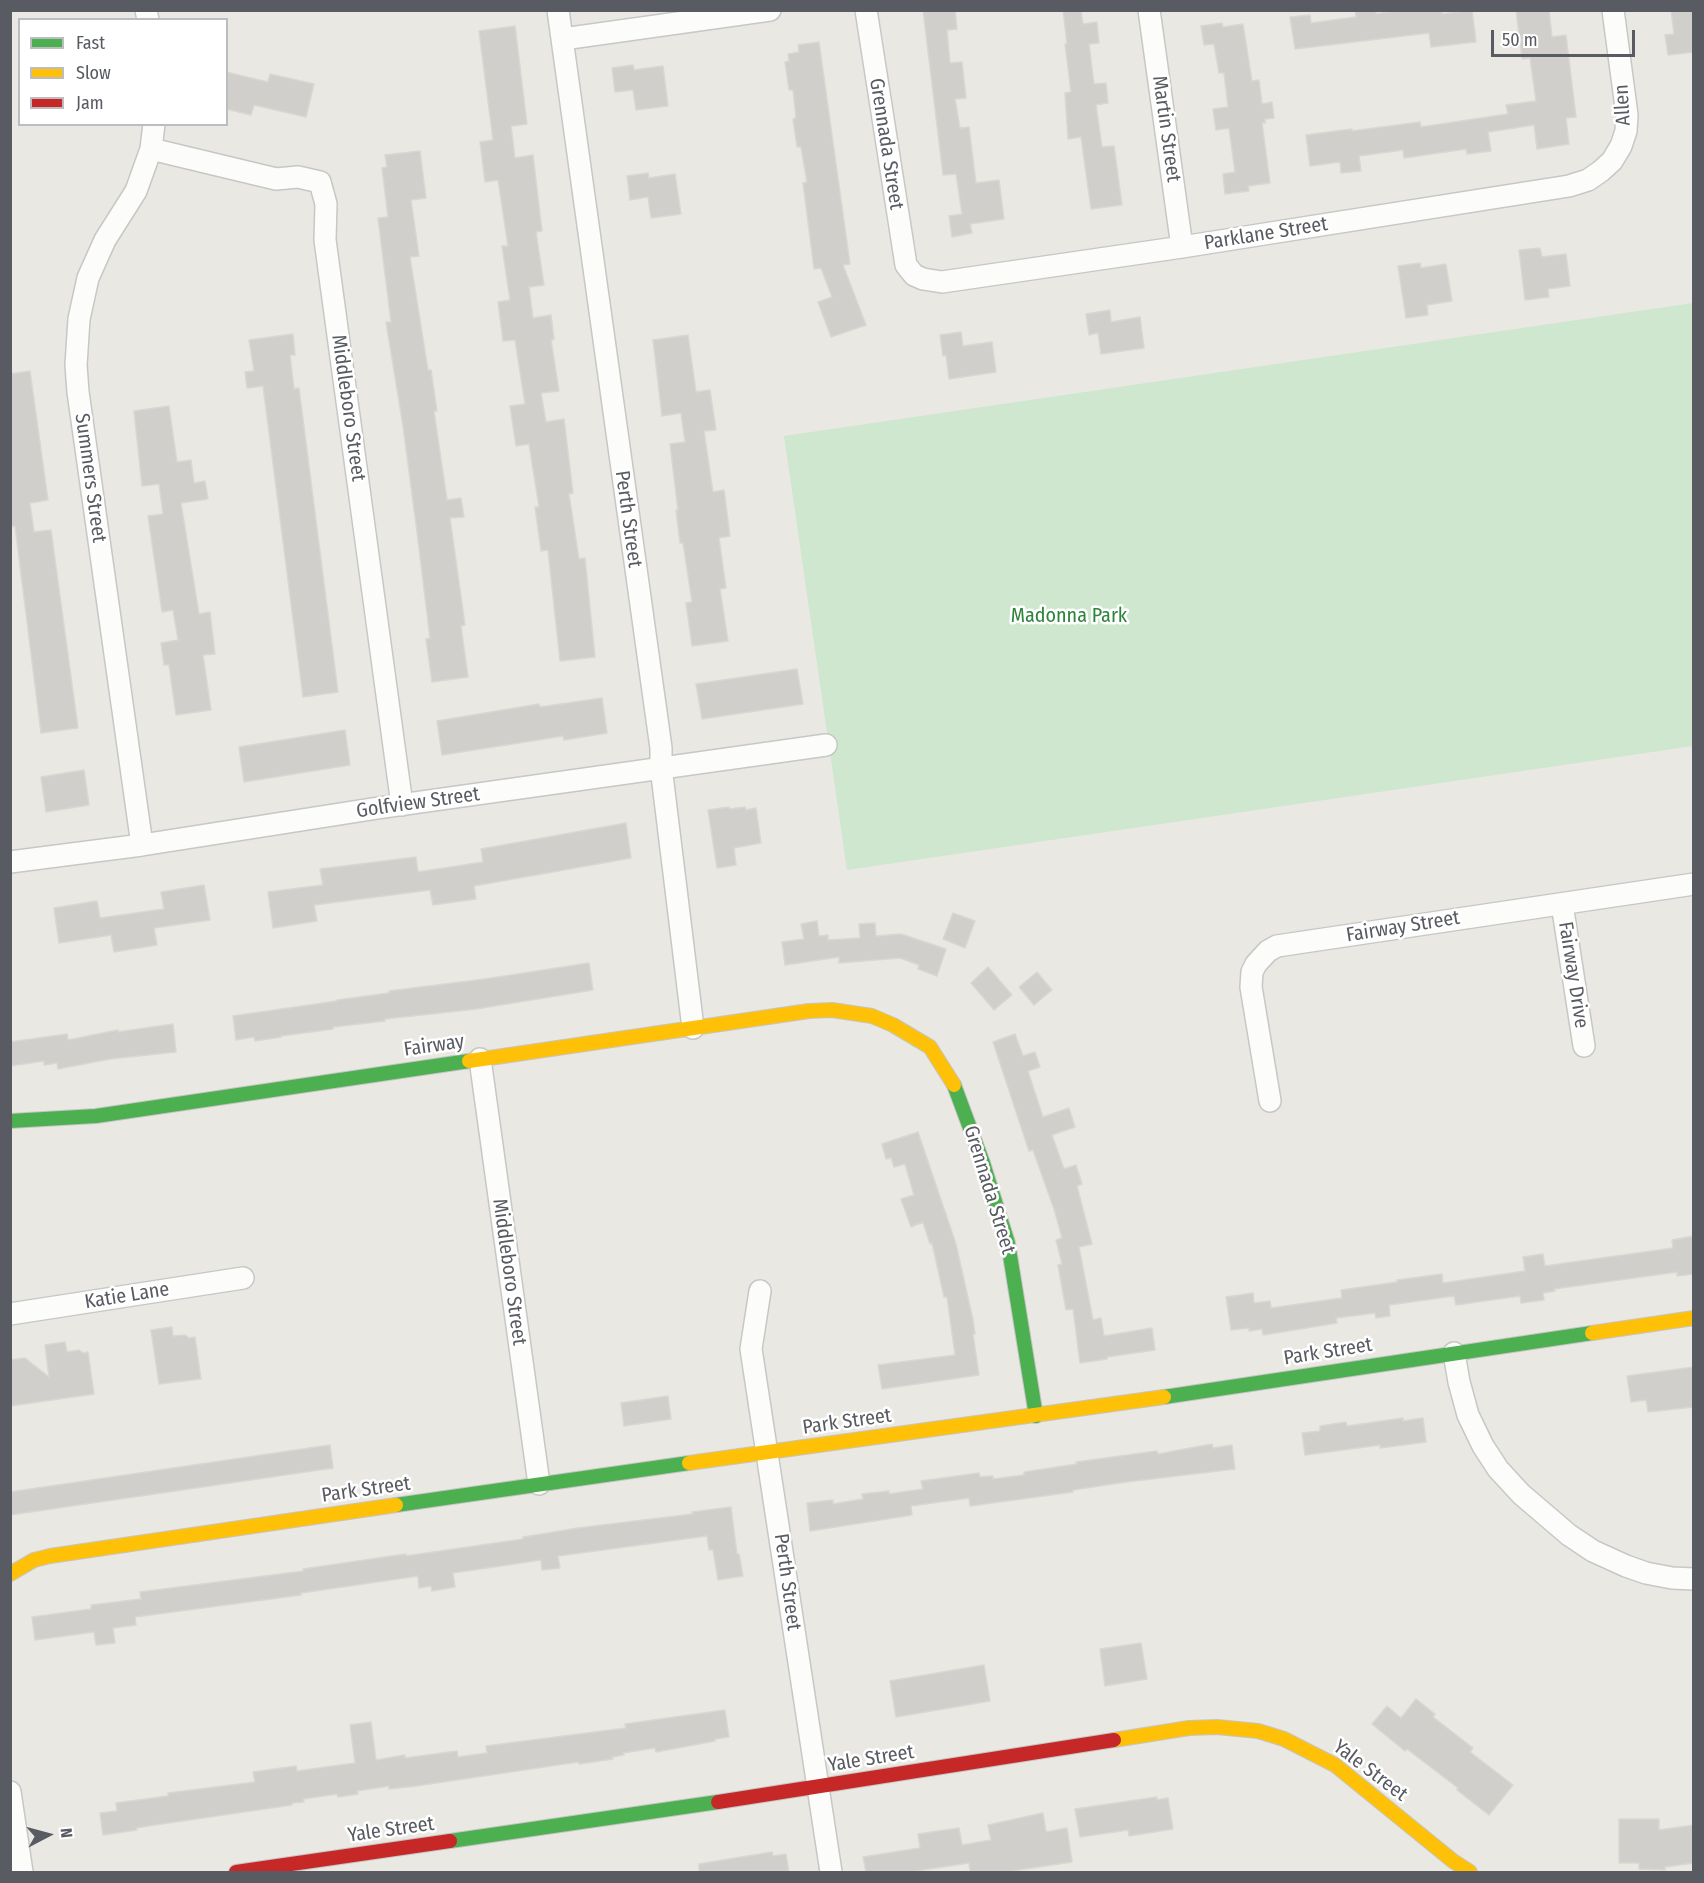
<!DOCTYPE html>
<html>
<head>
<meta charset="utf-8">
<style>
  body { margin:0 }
  #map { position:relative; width:1704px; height:1883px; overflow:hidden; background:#eae8e2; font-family:"Fira Sans Condensed",sans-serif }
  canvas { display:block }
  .frame { position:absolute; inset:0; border:12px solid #585b61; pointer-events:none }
  .legend { position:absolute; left:18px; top:18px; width:210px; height:108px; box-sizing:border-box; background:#fff; border:2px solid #bcbdc0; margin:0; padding:8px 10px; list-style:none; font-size:18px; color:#585b61 }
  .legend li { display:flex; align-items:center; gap:12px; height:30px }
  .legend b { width:30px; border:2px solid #bcbdc0 }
  .north { position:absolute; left:18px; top:1805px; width:60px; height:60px; -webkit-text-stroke:4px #fff; paint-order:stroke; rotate:84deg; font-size:16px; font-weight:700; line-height:24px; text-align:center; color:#585b61 }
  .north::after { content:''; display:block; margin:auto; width:21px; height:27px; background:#585b61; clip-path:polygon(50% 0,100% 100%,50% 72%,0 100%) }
  .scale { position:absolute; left:1491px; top:30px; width:144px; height:27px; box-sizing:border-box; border:3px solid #585b61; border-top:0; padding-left:8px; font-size:18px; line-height:21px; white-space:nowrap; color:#585b61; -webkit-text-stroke:4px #fff; paint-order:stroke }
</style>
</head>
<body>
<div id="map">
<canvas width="1704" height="1883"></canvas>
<div class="frame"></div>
<ul class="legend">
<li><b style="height:8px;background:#4caf50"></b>Fast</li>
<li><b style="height:8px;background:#ffc107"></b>Slow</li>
<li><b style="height:8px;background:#c62828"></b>Jam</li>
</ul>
<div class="north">N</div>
<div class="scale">50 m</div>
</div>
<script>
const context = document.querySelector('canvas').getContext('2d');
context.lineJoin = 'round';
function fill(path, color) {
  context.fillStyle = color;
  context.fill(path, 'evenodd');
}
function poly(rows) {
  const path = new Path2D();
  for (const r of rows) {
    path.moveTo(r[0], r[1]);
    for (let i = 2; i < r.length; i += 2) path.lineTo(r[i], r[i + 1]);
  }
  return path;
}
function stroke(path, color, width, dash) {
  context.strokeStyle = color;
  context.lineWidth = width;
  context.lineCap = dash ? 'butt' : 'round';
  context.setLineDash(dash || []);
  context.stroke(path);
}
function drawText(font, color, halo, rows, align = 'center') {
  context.font = font + ' "Fira Sans Condensed",sans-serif';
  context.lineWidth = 5;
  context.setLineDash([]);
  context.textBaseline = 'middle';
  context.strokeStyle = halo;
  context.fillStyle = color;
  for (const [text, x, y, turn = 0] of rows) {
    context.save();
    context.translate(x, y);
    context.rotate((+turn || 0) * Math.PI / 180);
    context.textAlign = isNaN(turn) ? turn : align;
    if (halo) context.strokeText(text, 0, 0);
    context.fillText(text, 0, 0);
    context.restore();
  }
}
fill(poly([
  [1693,303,1693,746,847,870,784,436]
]), '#cee7ce');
const building = poly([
  [923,10,955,10,957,29,947,30,950,63,962,62,966,98,955,99,960,128,969,127,976,183,999,180,1004,219,970,224,972,233,952,237,949,216,962,214,956,174,943,175,923,10],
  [1063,10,1081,10,1083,24,1097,22,1099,43,1089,44,1094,84,1106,83,1108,103,1096,105,1102,147,1114,146,1122,205,1091,209,1081,137,1068,139,1065,93,1071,92,1065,44,1067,44,1063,10],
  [1355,10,1376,10,1376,14,1401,10,1442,10,1442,14,1472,10,1476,42,1431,47,1429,33,1295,49,1290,17,1310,15,1311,23,1356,17,1355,10],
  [1516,10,1549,10,1552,37,1566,35,1576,117,1566,118,1569,144,1537,149,1534,125,1488,132,1491,151,1467,154,1466,149,1404,158,1403,150,1359,156,1361,171,1341,173,1340,162,1310,166,1306,135,1352,129,1352,131,1420,122,1421,127,1508,114,1506,105,1536,101,1530,58,1522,59,1516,10],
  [1671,10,1694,10,1694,52,1668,55,1665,35,1674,34,1671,10],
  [1222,23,1223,27,1243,24,1252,81,1259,80,1262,104,1272,102,1274,118,1265,119,1265,123,1262,123,1270,183,1248,186,1249,191,1225,194,1223,174,1235,172,1229,128,1216,130,1213,109,1228,107,1224,73,1219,73,1214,44,1204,45,1201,26,1222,23],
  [515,26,527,124,511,126,515,158,533,155,542,231,536,232,544,285,529,287,533,318,551,315,554,339,551,340,559,391,541,393,546,422,564,419,573,493,569,494,579,559,585,558,595,657,560,661,548,550,541,551,535,507,539,507,529,444,516,446,510,406,525,404,515,340,503,341,498,302,510,300,502,246,508,246,498,180,485,182,480,142,493,140,479,31,515,26],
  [819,42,850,264,843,265,866,325,831,337,818,302,832,297,821,268,814,269,803,183,807,182,801,147,797,147,793,119,796,118,793,90,789,90,785,62,789,61,788,54,799,52,798,45,819,42],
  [633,65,634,70,663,66,668,106,636,110,633,90,615,92,612,68,633,65],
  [226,72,268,82,270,74,314,84,306,117,254,105,251,115,226,109,226,72],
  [420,151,426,198,411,200,419,256,410,257,428,370,431,370,437,411,434,411,447,500,461,498,464,517,450,518,465,625,461,626,468,677,432,682,426,639,430,638,417,532,403,426,386,322,391,322,378,218,388,217,382,168,387,167,385,155,420,151],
  [648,173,649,178,675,174,681,214,651,218,648,197,630,200,627,176,648,173],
  [1540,248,1542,257,1566,254,1570,286,1548,289,1549,297,1525,300,1519,250,1540,248],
  [1420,263,1421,268,1446,264,1452,301,1427,305,1428,315,1406,318,1398,266,1420,263],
  [1110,310,1111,322,1140,317,1144,348,1101,354,1098,333,1089,335,1086,314,1110,310],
  [961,332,963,346,992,342,996,372,949,379,946,355,943,356,940,335,961,332],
  [293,334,295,355,290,355,294,389,299,388,338,692,303,697,263,386,247,388,245,372,254,371,249,340,293,334],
  [688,335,696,392,710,390,716,430,704,431,713,492,724,490,730,536,719,538,726,588,720,589,728,641,692,646,686,603,692,602,683,543,680,543,676,510,678,510,670,444,685,442,681,413,662,416,653,340,688,335],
  [30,371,48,500,30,503,34,532,51,530,78,728,41,733,15,526,10,527,10,374,30,371],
  [169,406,177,462,191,460,194,483,205,481,208,499,181,503,199,614,210,612,215,654,203,655,211,710,176,715,169,665,164,665,161,643,178,640,173,610,162,612,148,516,163,514,159,484,142,486,134,411,169,406],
  [797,669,803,704,702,719,696,684,797,669],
  [602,698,607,733,564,740,563,736,442,755,437,721,539,704,540,707,602,698],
  [345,730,350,765,244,782,239,747,345,730],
  [84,770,89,805,46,812,41,777,84,770],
  [729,807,730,809,745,807,746,810,756,808,761,843,734,848,736,865,717,868,708,810,729,807],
  [626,823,631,858,474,886,476,899,433,905,430,890,314,905,317,921,273,928,268,892,323,885,320,869,416,857,418,872,483,862,481,849,626,823],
  [204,885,210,920,154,928,157,945,114,952,111,935,59,943,54,908,97,901,100,918,164,909,161,892,204,885],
  [953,913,975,921,965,948,943,939,953,913],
  [817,921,819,936,828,935,828,940,860,938,859,924,875,923,876,936,901,934,946,949,937,976,918,969,919,965,900,958,839,963,839,957,785,965,782,942,804,939,801,924,817,921],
  [589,963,593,990,476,1009,385,1019,385,1021,333,1027,333,1029,281,1036,281,1037,255,1041,254,1037,236,1040,233,1016,337,1001,337,1000,389,993,389,991,485,979,589,963],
  [988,967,1012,995,994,1010,971,983,988,967],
  [1037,972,1052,990,1034,1005,1019,987,1037,972],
  [173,1024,176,1052,110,1059,58,1069,57,1063,44,1065,44,1061,10,1066,10,1042,67,1034,68,1040,118,1030,118,1032,173,1024],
  [1015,1034,1023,1056,1035,1052,1040,1067,1028,1071,1043,1117,1069,1108,1075,1127,1052,1135,1064,1169,1076,1165,1082,1184,1077,1186,1092,1244,1079,1247,1093,1320,1101,1318,1104,1336,1152,1328,1155,1350,1107,1357,1107,1359,1080,1363,1073,1309,1066,1310,1058,1265,1062,1264,1056,1240,1062,1238,1055,1212,1033,1150,1029,1151,993,1042,1015,1034],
  [918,1132,956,1244,973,1320,975,1334,973,1334,979,1375,882,1389,878,1365,955,1355,947,1297,944,1297,932,1243,930,1244,923,1222,911,1227,901,1199,914,1195,905,1164,894,1167,891,1158,886,1159,882,1144,918,1132],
  [1694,1236,1694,1274,1677,1276,1677,1272,1554,1289,1555,1291,1543,1293,1544,1300,1521,1303,1520,1296,1456,1305,1454,1296,1389,1305,1390,1316,1376,1318,1375,1313,1336,1318,1337,1323,1263,1335,1262,1329,1249,1331,1249,1328,1231,1330,1226,1297,1253,1293,1254,1303,1270,1301,1271,1308,1342,1298,1341,1290,1397,1282,1397,1280,1442,1274,1443,1283,1525,1271,1523,1257,1543,1254,1545,1266,1673,1248,1672,1240,1694,1236],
  [172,1327,173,1336,185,1335,189,1338,195,1337,201,1379,159,1384,151,1330,172,1327],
  [65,1342,67,1352,79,1350,83,1353,88,1352,94,1394,10,1406,10,1360,25,1358,49,1377,45,1345,65,1342],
  [1694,1367,1694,1407,1648,1412,1646,1400,1631,1402,1627,1376,1694,1367],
  [668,1396,671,1419,624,1426,621,1403,668,1396],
  [1403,1418,1403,1421,1423,1418,1426,1442,1380,1448,1380,1445,1305,1455,1302,1433,1320,1431,1320,1426,1346,1422,1347,1426,1403,1418],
  [1212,1444,1213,1448,1232,1445,1235,1469,1126,1482,1073,1490,1073,1492,970,1506,969,1498,911,1506,912,1515,810,1531,807,1503,833,1500,833,1504,863,1499,862,1494,889,1491,889,1494,923,1489,921,1481,979,1473,980,1477,993,1476,993,1479,1024,1475,1024,1472,1077,1464,1076,1462,1157,1451,1158,1454,1212,1444],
  [330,1445,333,1468,10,1515,10,1492,330,1445],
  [731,1507,737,1554,739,1554,743,1576,718,1580,713,1550,709,1550,707,1536,558,1556,560,1568,542,1570,541,1560,453,1573,455,1587,432,1591,431,1586,419,1588,418,1576,301,1593,301,1595,135,1617,136,1625,113,1628,115,1643,96,1645,94,1632,35,1640,32,1617,91,1609,91,1605,141,1599,140,1592,304,1571,303,1569,406,1554,406,1556,523,1539,523,1537,578,1528,693,1514,692,1512,731,1507],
  [1141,1643,1147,1679,1105,1686,1100,1649,1141,1643],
  [984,1665,990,1701,896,1717,890,1681,984,1665],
  [1416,1699,1435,1714,1433,1717,1473,1748,1470,1752,1513,1785,1489,1815,1457,1790,1458,1788,1407,1749,1405,1751,1372,1724,1387,1706,1401,1718,1416,1699],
  [725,1710,729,1737,715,1739,715,1741,656,1752,655,1748,623,1753,624,1755,612,1757,613,1759,579,1764,578,1762,416,1786,389,1789,389,1786,357,1791,358,1794,338,1797,337,1794,303,1799,304,1802,292,1803,292,1805,148,1826,136,1828,137,1830,103,1835,100,1813,117,1811,116,1803,168,1796,168,1793,255,1782,253,1772,296,1766,297,1771,355,1763,350,1725,371,1722,376,1760,405,1755,405,1758,457,1751,458,1757,487,1753,486,1746,626,1728,625,1724,725,1710],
  [1157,1797,1157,1800,1168,1798,1173,1829,1129,1836,1128,1830,1080,1837,1075,1809,1157,1797],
  [1043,1813,1046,1832,1067,1828,1072,1862,1005,1872,970,1872,969,1863,909,1872,866,1872,863,1857,920,1848,918,1834,959,1828,962,1845,991,1840,988,1825,1043,1813],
  [1619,1819,1659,1819,1659,1830,1694,1825,1694,1863,1665,1867,1665,1870,1639,1869,1639,1863,1619,1863,1619,1819],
  [772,1852,773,1856,786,1854,789,1872,699,1872,699,1864,772,1852]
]);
fill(building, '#d0cfcb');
stroke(building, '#d9d7d2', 1.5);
const street = poly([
  [146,10,148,20],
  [558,10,661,748,661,767,693,1028],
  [866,10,906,265,914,275,923,279,942,282,1182,247,1569,186,1588,180,1601,171,1612,161,1621,146,1626,131,1627,115,1613,10],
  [1149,10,1182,247],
  [563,39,770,10],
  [151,149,276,179,298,177,320,182,326,204,325,240,402,805],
  [142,845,78,392,76,365,79,319,88,278,105,240,136,191,151,149,154,124],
  [10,862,142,845,378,808,826,745],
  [1562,904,1584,1046],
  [480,1059,539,1484],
  [1270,1101,1251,987,1252,972,1256,964,1268,951,1277,946,1694,884],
  [760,1291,751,1349,831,1872],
  [10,1314,243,1278],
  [1454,1353,1459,1382,1468,1415,1483,1446,1498,1469,1521,1494,1569,1535,1593,1551,1626,1566,1646,1573,1672,1578,1694,1579],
  [10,1792,22,1872]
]);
const fast = poly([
  [954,1085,983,1163,1008,1243,1036,1416],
  [10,1121,96,1116,469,1061],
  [1164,1397,1592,1333],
  [396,1505,689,1463],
  [450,1841,718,1802]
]);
const slow = poly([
  [469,1061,809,1011,832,1010,872,1016,893,1025,930,1047,954,1085],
  [1592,1333,1694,1318],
  [689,1463,1164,1397],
  [10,1574,34,1560,50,1556,396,1505],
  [1114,1740,1189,1728,1217,1727,1258,1731,1284,1739,1335,1765,1453,1861,1470,1872]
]);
const jam = poly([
  [718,1802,1114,1740],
  [236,1872,450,1841]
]);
stroke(street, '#c7c7c6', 24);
stroke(fast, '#c5c5c5', 16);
stroke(slow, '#c5c5c5', 16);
stroke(jam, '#c5c5c5', 16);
stroke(street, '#fcfcfb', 21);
stroke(fast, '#4caf50', 14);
stroke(slow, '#ffc107', 14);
stroke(jam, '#c62828', 14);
drawText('20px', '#585b61', '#fff', [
  ["Allen",1623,105,-93],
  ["Martin Street",1166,129,82],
  ["Grennada Street",886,144,81],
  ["Parklane Street",1266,234,-9],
  ["Middleboro Street",348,408,82],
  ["Summers Street",90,478,82],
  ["Perth Street",628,519,82],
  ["Golfview Street",418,803,-8],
  ["Fairway Street",1403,927,-9],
  ["Fairway Drive",1573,975,81],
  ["Fairway",434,1046,-8],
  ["Grennada Street",989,1190,73],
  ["Middleboro Street",509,1272,82],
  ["Katie Lane",127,1296,-9],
  ["Park Street",1328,1352,-9],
  ["Park Street",847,1422,-8],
  ["Park Street",366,1490,-8],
  ["Perth Street",787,1582,82],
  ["Yale Street",871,1759,-9],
  ["Yale Street",1370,1771,37],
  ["Yale Street",391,1830,-8]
]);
drawText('20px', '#2d843a', '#fff', [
  ["Madonna Park",1069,616]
]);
</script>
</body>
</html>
